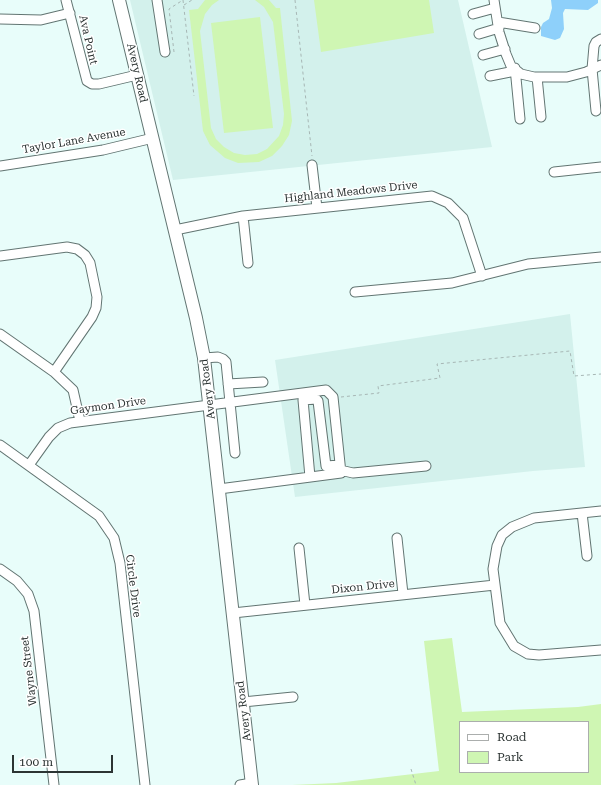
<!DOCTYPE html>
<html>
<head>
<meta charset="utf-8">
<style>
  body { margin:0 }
  #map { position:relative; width:601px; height:785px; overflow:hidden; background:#e8fdfa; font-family:"Roboto Serif",serif }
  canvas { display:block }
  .legend { position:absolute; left:459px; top:721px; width:130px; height:52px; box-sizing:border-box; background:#fff; border:1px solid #abaead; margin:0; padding:5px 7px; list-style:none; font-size:12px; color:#2c3433 }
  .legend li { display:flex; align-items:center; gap:8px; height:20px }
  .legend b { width:20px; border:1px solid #abaead }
  .scale { position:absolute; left:12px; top:755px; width:101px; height:18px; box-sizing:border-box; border:2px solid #2c3433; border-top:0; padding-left:5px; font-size:12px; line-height:14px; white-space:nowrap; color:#2c3433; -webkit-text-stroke:3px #fff; paint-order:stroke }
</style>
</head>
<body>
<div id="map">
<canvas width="601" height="785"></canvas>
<ul class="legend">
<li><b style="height:5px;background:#fff"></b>Road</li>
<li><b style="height:11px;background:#cff6b3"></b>Park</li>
</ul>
<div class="scale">100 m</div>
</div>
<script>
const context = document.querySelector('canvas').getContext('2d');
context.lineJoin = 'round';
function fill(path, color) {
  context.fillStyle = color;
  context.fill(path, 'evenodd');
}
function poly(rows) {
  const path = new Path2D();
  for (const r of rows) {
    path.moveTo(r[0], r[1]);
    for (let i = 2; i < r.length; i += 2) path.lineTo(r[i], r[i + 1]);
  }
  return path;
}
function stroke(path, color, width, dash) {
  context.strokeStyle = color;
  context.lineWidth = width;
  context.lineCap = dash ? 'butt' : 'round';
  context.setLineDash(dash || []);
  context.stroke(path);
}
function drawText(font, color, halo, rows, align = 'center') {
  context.font = font + ' "Roboto Serif",serif';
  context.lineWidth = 3;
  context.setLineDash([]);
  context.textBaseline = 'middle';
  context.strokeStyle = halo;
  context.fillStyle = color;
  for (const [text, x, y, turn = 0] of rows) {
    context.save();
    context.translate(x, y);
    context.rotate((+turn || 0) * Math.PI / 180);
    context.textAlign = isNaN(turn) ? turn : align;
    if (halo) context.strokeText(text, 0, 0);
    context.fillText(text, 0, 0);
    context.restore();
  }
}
fill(poly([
  [130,0,458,0,492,147,173,180],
  [570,314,585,467,533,471,295,497,275,360]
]), '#d3f1ec');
fill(poly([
  [205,0,219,0,212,5,205,14,200,31,211,128,216,139,224,147,234,153,245,155,257,154,267,149,279,136,283,125,284,114,273,22,264,7,255,0,269,0,276,8,280,8,292,121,289,135,282,146,272,156,259,162,238,163,225,158,210,145,203,131,189,10,198,9],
  [314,0,429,0,434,33,321,52],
  [260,17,273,128,224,133,211,23],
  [452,638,462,712,578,707,601,704,601,785,292,785,336,783,439,771,424,641],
  [460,722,588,722,588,772,460,772]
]), '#cff6b3');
fill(poly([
  [551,0,598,0,598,3,588,10,565,9,563,13,564,29,560,38,555,40,541,36,541,27,543,23,549,19,552,8]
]), '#8ed0fa');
const minor = poly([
  [66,0,87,81,92,84,99,84,137,75],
  [157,0,165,52],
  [494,0,499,32,506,54,511,66,521,74,534,77,567,77,586,72,601,65],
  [473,14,495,8],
  [0,19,41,20,70,13],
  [498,22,535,28],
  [479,34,499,28],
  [483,55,505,49],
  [515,68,520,119],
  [490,76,515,71],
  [537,77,541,117],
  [596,111,592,69,594,46,596,42,601,39],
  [312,165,317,208],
  [0,166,103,150,153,138],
  [554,172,601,167],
  [243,216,248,263],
  [175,230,243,216,432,196,448,203,463,218,482,276],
  [0,256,67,247,77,249,85,255,90,263,97,297,96,308,92,317,54,372],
  [355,292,452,283,528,264,601,257],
  [0,334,54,372,73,390,80,421],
  [204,358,218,357,223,359,226,362,235,453],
  [228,384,263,382],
  [0,445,99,516,114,538,120,563,145,785],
  [29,465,49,437,58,428,70,423,326,390,333,397,341,473,219,489],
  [340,470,353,473,426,466],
  [310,477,303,400,316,399,318,401,326,466,340,465],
  [601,511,534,518,512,527,502,535,497,546,493,569,500,623,514,646,528,654,539,655,601,650],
  [582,513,587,556],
  [397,538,403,594],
  [299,548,305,605],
  [0,569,17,581,28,594,34,611,54,785],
  [233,613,495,585],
  [243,702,293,697],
  [240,785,252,783]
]);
const major = poly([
  [119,0,196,318,204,358,252,785]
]);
stroke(minor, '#627572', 11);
stroke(major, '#627572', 14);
stroke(poly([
  [183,0,194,96],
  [295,0,312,156],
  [184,5,192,0],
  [174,52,169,9,183,0],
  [341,397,379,393,378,386,440,378,437,364,570,351,574,376,601,374],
  [411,769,416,785]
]), '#a7b7b5', 1, [3, 3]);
stroke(minor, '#fff', 9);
stroke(major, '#fff', 12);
drawText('11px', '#2c3433', '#fff', [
  ["Ava Point",88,40,77],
  ["Avery Road",137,73,77],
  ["Taylor Lane Avenue",74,141,-10],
  ["Highland Meadows Drive",351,192,-6],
  ["Avery Road",208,389,-97],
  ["Gaymon Drive",108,406,-8],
  ["Circle Drive",133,586,83],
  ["Dixon Drive",363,587,-6],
  ["Wayne Street",29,671,-97],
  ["Avery Road",244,711,-97]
]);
</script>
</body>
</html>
